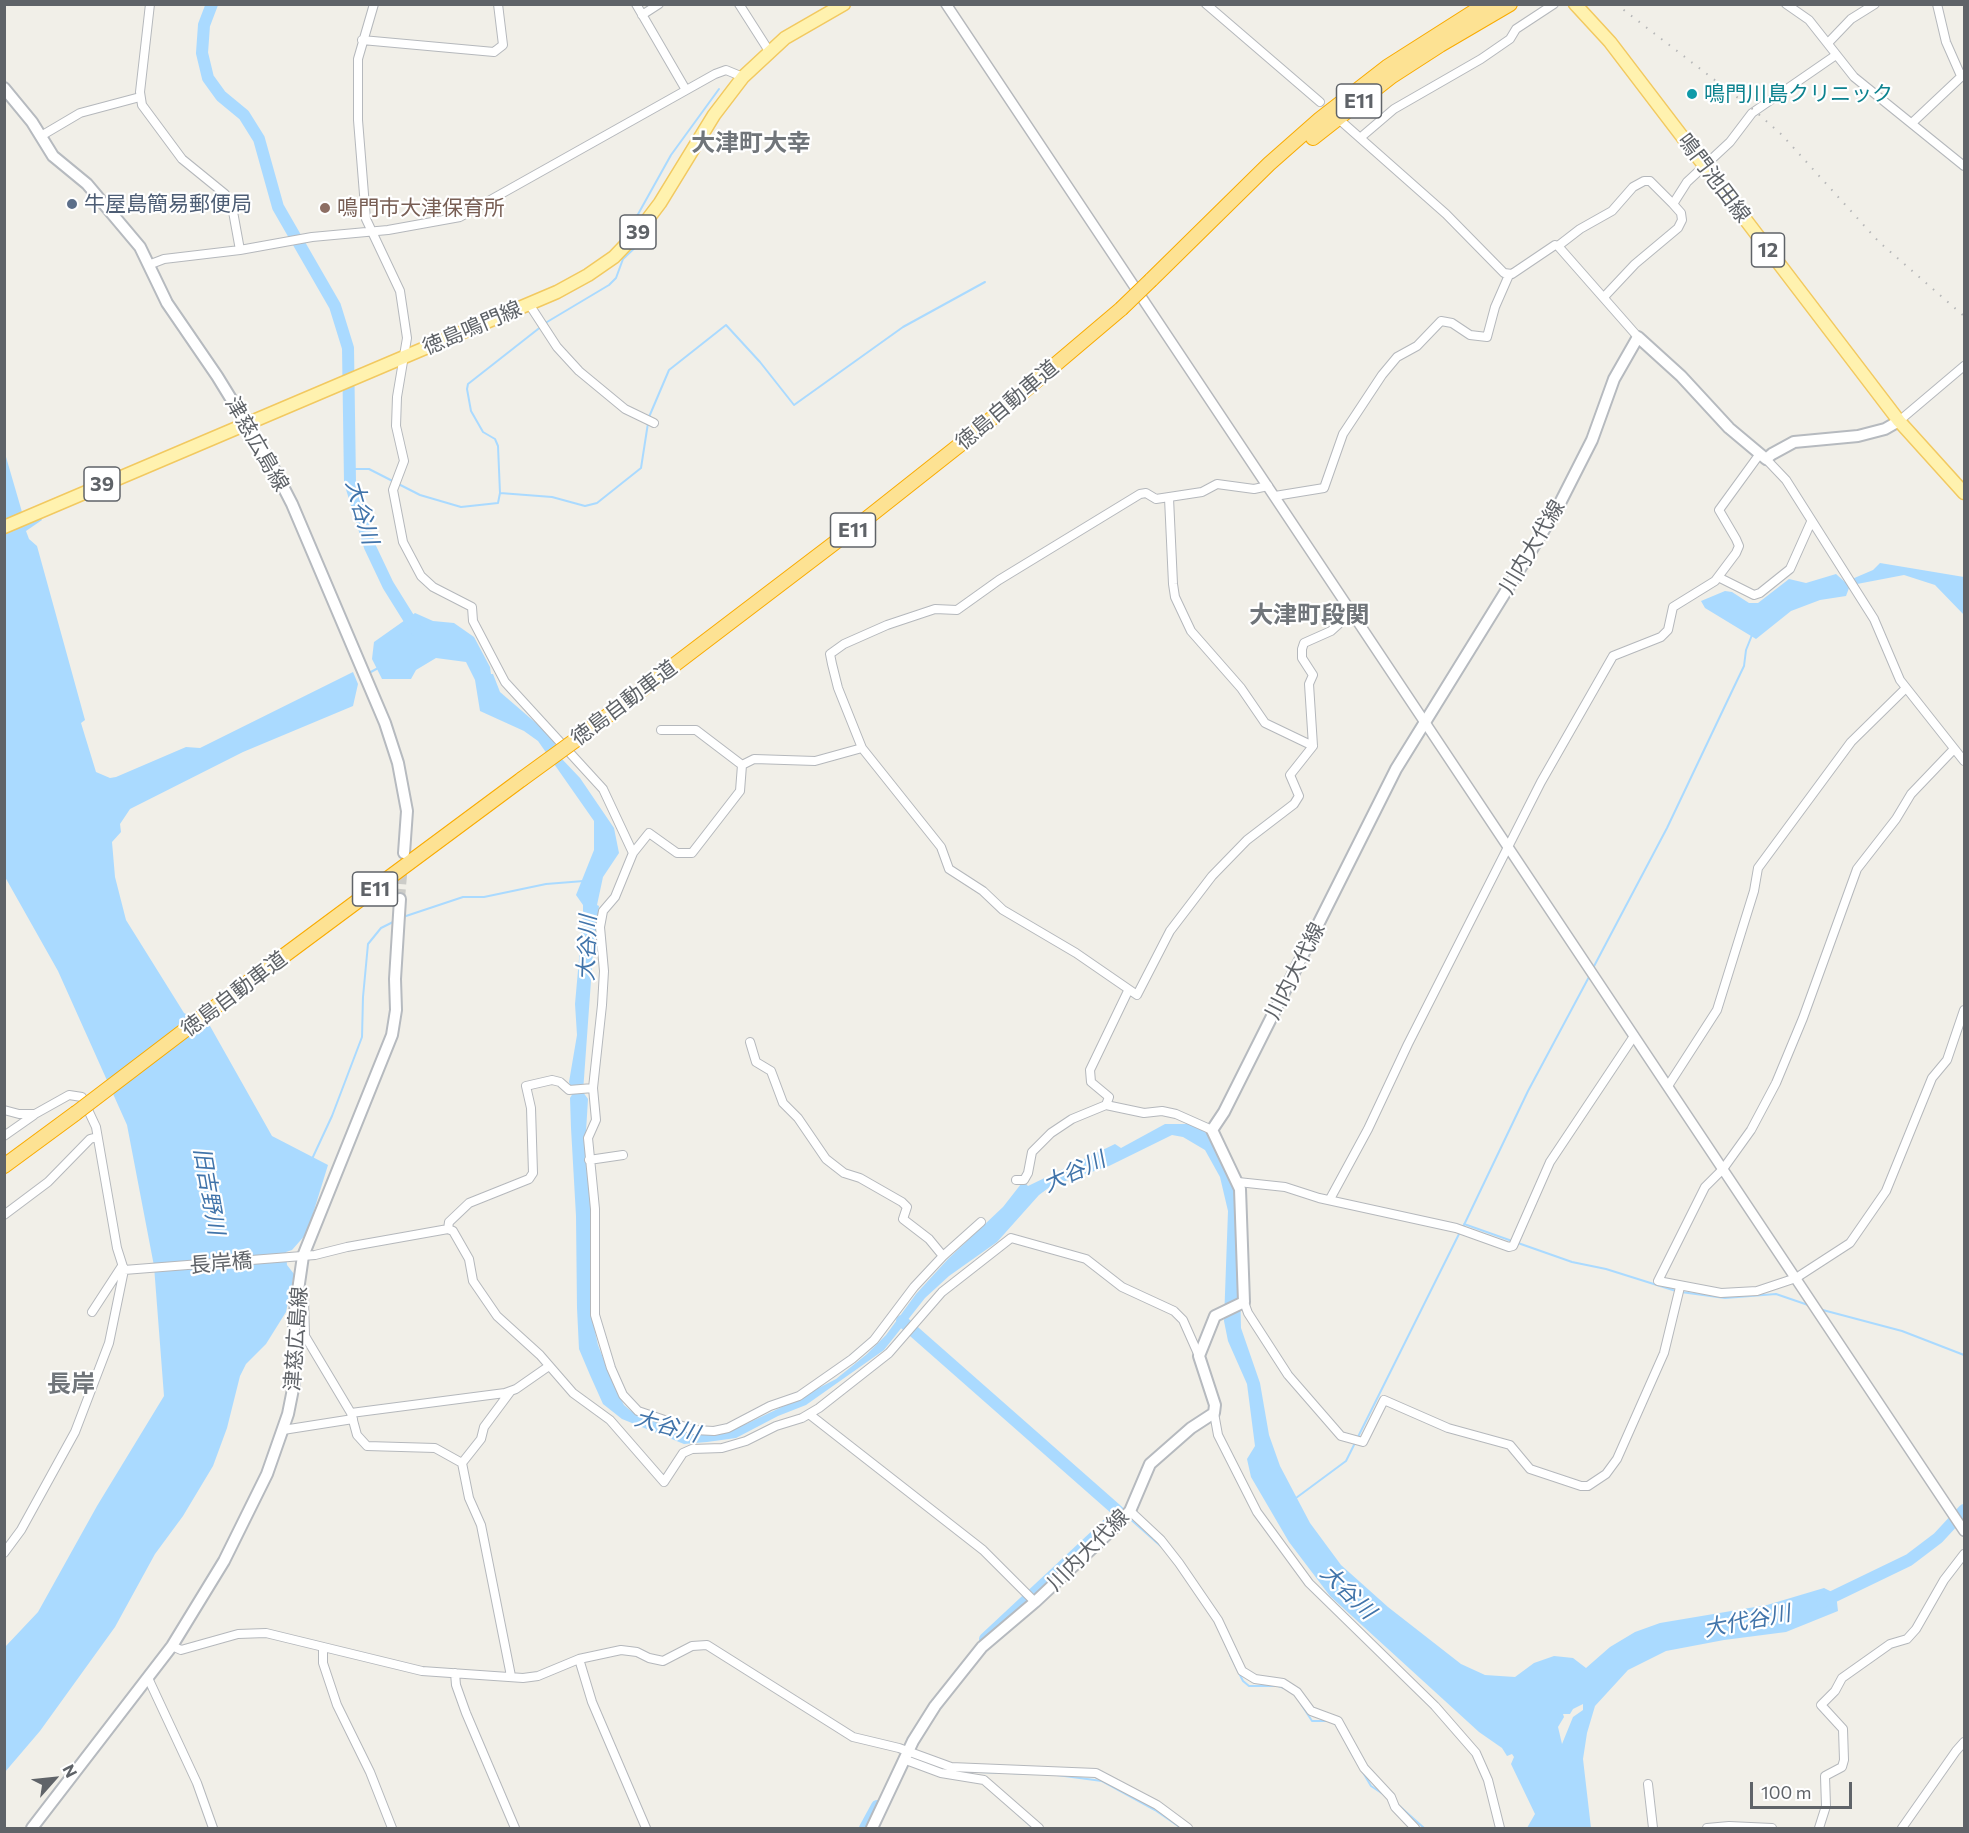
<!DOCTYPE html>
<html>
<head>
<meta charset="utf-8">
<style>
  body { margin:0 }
  #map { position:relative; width:1969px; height:1833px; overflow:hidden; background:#f1efe8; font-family:Commissioner,sans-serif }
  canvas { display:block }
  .frame { position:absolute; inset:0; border:6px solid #5f6368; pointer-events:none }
  .north { position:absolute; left:24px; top:1749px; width:60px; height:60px; -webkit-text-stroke:4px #fff; paint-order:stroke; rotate:63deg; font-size:16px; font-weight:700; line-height:24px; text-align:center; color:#5f6368 }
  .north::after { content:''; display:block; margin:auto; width:21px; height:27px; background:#5f6368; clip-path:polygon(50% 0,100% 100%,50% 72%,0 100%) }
  .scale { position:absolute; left:1750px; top:1782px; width:102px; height:27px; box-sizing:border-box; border:3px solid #5f6368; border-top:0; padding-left:8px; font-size:18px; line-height:21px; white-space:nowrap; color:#5f6368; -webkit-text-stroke:4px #fff; paint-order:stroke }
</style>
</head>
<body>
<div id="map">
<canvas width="1969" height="1833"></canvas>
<div class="frame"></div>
<div class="north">N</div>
<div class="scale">100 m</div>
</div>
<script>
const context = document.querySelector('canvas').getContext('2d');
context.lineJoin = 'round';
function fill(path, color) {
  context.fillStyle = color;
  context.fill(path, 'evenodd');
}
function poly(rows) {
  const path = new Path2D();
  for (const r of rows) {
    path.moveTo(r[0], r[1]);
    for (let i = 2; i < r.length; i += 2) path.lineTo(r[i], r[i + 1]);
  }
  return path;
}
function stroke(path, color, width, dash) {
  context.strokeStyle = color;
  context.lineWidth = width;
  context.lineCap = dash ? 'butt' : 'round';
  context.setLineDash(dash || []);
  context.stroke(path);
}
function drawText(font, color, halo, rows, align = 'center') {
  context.font = font + ' Commissioner,"Noto Sans JP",sans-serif';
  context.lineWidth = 4.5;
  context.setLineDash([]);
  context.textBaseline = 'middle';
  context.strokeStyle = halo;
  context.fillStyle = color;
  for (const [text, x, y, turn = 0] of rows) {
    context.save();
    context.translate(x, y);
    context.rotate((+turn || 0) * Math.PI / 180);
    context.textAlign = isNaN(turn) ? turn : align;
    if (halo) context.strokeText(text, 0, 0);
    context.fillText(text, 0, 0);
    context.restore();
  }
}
fill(poly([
  [4,450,22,512,36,508,42,520,26,531,29,539,37,546,85,720,81,723,96,772,110,778,116,777,186,747,200,748,353,672,358,684,353,706,243,752,130,809,120,824,121,832,112,842,115,877,126,920,184,1013,210,1026,272,1136,328,1165,307,1233,292,1250,286,1252,287,1265,294,1274,286,1312,266,1344,246,1364,240,1376,227,1428,213,1466,183,1516,155,1554,115,1627,40,1731,5,1772,5,1647,38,1612,97,1506,164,1396,154,1266,127,1125,58,971,5,877],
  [1880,563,1964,577,1964,615,1935,585,1904,575,1857,584,1849,588,1846,596,1820,600,1791,611,1756,639,1705,608,1701,601,1725,591,1732,592,1749,603,1758,603,1789,579,1806,583,1836,574,1845,582,1873,570],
  [415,613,433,621,454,623,474,637,490,667,491,674,493,674,500,692,551,736,562,759,580,778,614,828,619,853,603,877,597,905,599,906,593,953,583,1092,588,1099,585,1148,591,1206,592,1318,598,1345,614,1386,624,1405,631,1411,669,1427,697,1433,746,1424,786,1405,836,1379,867,1354,886,1335,916,1294,948,1259,1003,1207,1021,1184,1024,1182,1028,1186,1115,1144,1121,1148,1165,1124,1189,1124,1202,1129,1209,1136,1235,1186,1238,1202,1241,1328,1260,1383,1269,1435,1280,1466,1310,1523,1341,1565,1388,1607,1461,1664,1485,1675,1515,1677,1534,1663,1554,1656,1573,1658,1586,1668,1610,1647,1635,1632,1660,1623,1767,1605,1824,1588,1836,1594,1838,1611,1786,1632,1724,1640,1666,1651,1628,1670,1595,1706,1587,1733,1583,1759,1591,1828,1527,1828,1535,1814,1511,1764,1514,1757,1512,1754,1507,1756,1502,1748,1479,1732,1330,1596,1289,1542,1251,1477,1247,1459,1255,1446,1247,1384,1228,1341,1224,1321,1228,1211,1220,1177,1205,1150,1183,1137,1172,1135,1109,1166,1051,1186,1039,1195,997,1242,949,1276,925,1298,884,1350,806,1405,778,1416,736,1438,707,1442,684,1444,622,1419,603,1404,590,1375,579,1349,577,1308,576,1216,571,1128,570,1098,573,1093,569,1082,577,1035,575,1004,583,914,583,905,576,895,594,850,594,821,538,741,524,731,480,711,475,680,466,662,436,658,416,670,411,679,382,679,372,659,374,642],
  [1583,1704,1583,1710,1573,1717,1562,1744,1558,1727,1564,1717,1563,1714,1570,1714,1573,1709]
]), '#aadaff');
stroke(poly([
  [633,229,632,225,671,155,719,89],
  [649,417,669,370,726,325,760,362,794,405,903,327,985,282],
  [350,469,369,469,420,495,461,507,498,503,500,493,498,446,495,439,483,432,471,411,467,389,468,384,547,322,609,285,616,278,623,259,641,242,639,239],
  [500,493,552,497,585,506,597,503,641,468,648,423],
  [369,673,380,667],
  [403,917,463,897,484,897,546,884,584,881],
  [1592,970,1667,828,1733,689,1744,666,1746,650,1752,635],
  [312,1159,332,1116,362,1037,363,997,368,944,381,928,395,921],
  [1464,1224,1512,1241],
  [1463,1227,1528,1091,1590,975],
  [1518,1243,1572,1262,1606,1269,1676,1291],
  [1681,1292,1725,1298,1776,1294,1811,1306],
  [1819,1309,1902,1331,1964,1355],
  [1296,1498,1346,1461,1460,1232],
  [1128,1517,1164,1549],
  [1230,1655,1243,1681,1249,1686,1278,1686,1287,1689],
  [1301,1704,1312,1721,1332,1721,1337,1726],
  [1348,1747,1371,1786,1386,1796],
  [918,1761,944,1770],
  [979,1772,1039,1774],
  [1057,1775,1102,1781,1155,1810,1181,1828],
  [989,1788,1033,1828],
  [1396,1803,1424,1828]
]), '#aadaff', 2);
stroke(poly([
  [212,4,204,25,202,53,208,78,221,96,244,115,259,139,278,207,335,306,348,348,350,482,370,547,388,585,416,630],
  [902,1321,1120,1513,985,1639],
  [1822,1602,1909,1560,1938,1538,1964,1510],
  [865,1828,877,1806]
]), '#aadaff', 12);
stroke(poly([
  [400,899,403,863]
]), '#ccccc8', 10, [10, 5]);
const minor = poly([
  [150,4,140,92,142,105,182,159,225,194,232,206,240,250],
  [374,4,358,59,358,120,366,219,400,291,407,338,397,397,396,426,404,461,393,490,403,542,421,576,433,587,472,607,473,621,505,682,603,789,633,853],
  [636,4,686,90],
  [739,4,769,51],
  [1206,4,1320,102],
  [1786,4,1809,20,1854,77,1964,166],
  [1937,4,1946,42,1961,76],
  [642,15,659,4],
  [362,40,494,52,503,45,498,4],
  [1828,43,1851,19,1875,4],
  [1342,122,1446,214,1504,273,1512,274,1555,245,1558,246,1638,337],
  [1912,123,1963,75],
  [41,136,80,113,140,97],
  [1360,138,1394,109,1481,59,1510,39,1516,29,1554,4],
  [1673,204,1687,182,1730,142,1752,113,1836,55],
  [1558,246,1580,229,1612,211,1633,187,1644,181,1650,181,1673,204,1681,213,1682,220,1678,228,1635,264,1604,297],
  [151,264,164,259,240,250,312,237,388,230,460,217,715,74,726,70,743,77],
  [529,304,557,347,579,371,625,409,654,423],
  [1899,421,1964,366],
  [1766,459,1786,480,1874,619,1900,680,1964,761],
  [1268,486,1254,489,1217,484,1202,492,1156,499,1146,493,1140,494,999,580,957,610,935,609,887,625,844,644,830,654,832,664,838,688,862,748,941,847,949,869,983,891,1003,910,1076,953,1137,995,1170,931,1212,876,1247,840,1294,804,1299,796,1290,775,1313,746,1309,684,1313,675,1302,658,1302,649,1304,643,1331,631,1352,612],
  [1275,496,1324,488,1343,434,1382,375,1397,357,1417,346,1441,321,1452,323,1470,335,1487,337,1495,307,1509,275],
  [1169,498,1173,584,1175,597,1191,631,1241,688,1265,723,1313,746],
  [1718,577,1754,595,1760,593,1790,569,1811,522],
  [661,730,696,730,742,765,754,759,815,761,862,748],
  [1954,749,1911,794,1896,819,1857,869,1803,1018,1776,1083,1751,1130,1723,1169,1705,1187,1658,1281,1721,1293,1757,1291,1796,1278,1850,1243,1886,1191,1932,1078,1947,1060,1964,1010],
  [742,765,740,791,692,853,677,853,649,833,633,853,615,897,603,911,600,927,604,971,602,1005,593,1088,596,1120,588,1138,595,1209,595,1315,611,1368,623,1395,638,1411,694,1430,714,1431,728,1428,770,1406,799,1396,852,1359,874,1340,914,1287,943,1256],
  [750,1042,756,1062,771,1071,783,1103,798,1118,826,1159,844,1173,860,1178,902,1202,907,1207,903,1219,929,1239,943,1256,981,1222],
  [1668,1086,1717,1010,1754,891,1758,868,1851,742,1906,688],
  [1106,1105,1109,1097,1091,1082,1090,1070,1128,991],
  [4,1110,19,1114,35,1114,69,1095,82,1097,96,1127,117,1248,124,1270,315,1255,347,1247,448,1229,453,1231,469,1259,473,1281,497,1316,540,1355,573,1393,610,1420,664,1482,683,1453,692,1449,722,1448,746,1441,776,1426,802,1418,819,1408,889,1353,942,1292,1011,1238,1086,1259,1122,1287,1174,1311,1183,1320,1199,1356],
  [4,1136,34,1115],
  [589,1160,623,1155],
  [1016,1180,1024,1180,1028,1173,1032,1152,1051,1133,1072,1119,1106,1105,1144,1113,1162,1111,1176,1114,1212,1130],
  [1238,1182,1285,1187,1319,1198,1456,1228,1509,1247,1513,1246,1550,1162,1634,1036],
  [1330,1199,1368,1129,1408,1044,1541,782,1613,656,1661,637,1668,630,1673,607,1715,581,1736,553,1739,546,1736,539,1719,510,1759,455],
  [4,1215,48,1182,90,1139,97,1137],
  [448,1229,449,1222,469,1203,529,1179,533,1173,531,1108,526,1086,552,1080,560,1082,569,1090,593,1088],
  [299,1289,304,1296,305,1336,351,1413,505,1393,516,1389,549,1366],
  [1244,1302,1248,1313,1288,1375,1341,1436,1363,1442,1384,1400,1448,1428,1510,1445,1530,1469,1581,1486,1588,1486,1606,1474,1617,1459,1664,1353,1680,1287],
  [92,1312,122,1266],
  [510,1392,484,1427,481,1439,462,1463,469,1498,481,1525,511,1676],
  [351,1413,357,1435,367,1446,435,1448,462,1463],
  [1214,1413,1218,1435,1257,1512,1309,1583,1435,1706,1476,1753,1488,1780,1500,1828],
  [809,1414,983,1550,1035,1602],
  [283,1430,353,1419],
  [1130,1511,1161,1540,1179,1563,1218,1620,1242,1671,1255,1679,1283,1683,1297,1692,1311,1711,1338,1721,1364,1768,1391,1797,1395,1807,1415,1828],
  [4,1553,21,1530,75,1432,109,1343,124,1270],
  [172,1646,181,1650,238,1634,266,1633,422,1671,523,1678,538,1676,579,1659,621,1650,637,1652,649,1658,663,1661,692,1646,707,1645,853,1737,899,1748,951,1767,1096,1773,1157,1805,1188,1828],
  [323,1647,323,1663,337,1705,370,1772,392,1828],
  [579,1659,592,1702,646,1828],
  [455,1673,456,1685,466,1713,515,1828],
  [148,1678,197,1783,213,1828],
  [906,1760,941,1773,984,1780,1039,1828],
  [1648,1784,1653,1828],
  [1707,1828,1729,1826,1772,1828],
  [1819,1828,1826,1806,1825,1776,1842,1767,1844,1760,1843,1729,1821,1705,1835,1691,1842,1678,1890,1644,1907,1639,1916,1629,1944,1580,1964,1554],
  [1902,1828,1956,1751,1964,1742]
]);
const tertiary = poly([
  [946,4,1964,1531]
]);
const secondary = poly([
  [4,88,32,122,53,156,87,184,140,247,167,303,217,376,273,467,292,504,385,723,398,763,407,811,404,853],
  [32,1828,172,1646,224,1561,267,1474,288,1414,294,1384,294,1318,303,1256,392,1035,396,1010,395,979,400,899],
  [872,1828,913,1741,935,1706,982,1647,1035,1602,1119,1523,1130,1511,1150,1464,1191,1428,1214,1413,1215,1405,1199,1356,1215,1316,1244,1302,1240,1189,1212,1130,1224,1112,1396,769,1558,507,1592,440,1614,379,1638,337,1681,376,1729,428,1766,459,1772,454,1794,442,1858,436,1885,429,1899,421]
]);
const primary = poly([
  [1575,4,1610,42,1899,421,1964,493],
  [4,527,557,292,588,275,614,257,638,232,660,203,714,115,743,77,785,38,844,4]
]);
const motorway = poly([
  [1313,138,1392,76,1440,45,1510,4],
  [1151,280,1269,164,1320,119,1387,67,1486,4],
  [577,739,866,519,971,436,1121,309],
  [227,998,522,779],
  [4,1166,76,1113]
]);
stroke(minor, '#b5b8bc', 10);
stroke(tertiary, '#b5b8bc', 12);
stroke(secondary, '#b6babf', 14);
stroke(primary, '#f2c960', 15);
stroke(motorway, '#f9ab00', 16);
stroke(minor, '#fff', 8);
stroke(tertiary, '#fff', 9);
stroke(secondary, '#fff', 10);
stroke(primary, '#fff2af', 12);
stroke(motorway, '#fde293', 14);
stroke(poly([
  [1616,4,1755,111,1782,135,1879,242,1964,316]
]), '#b6b7b8', 2, [1.5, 8]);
const motorwayBridge = poly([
  [1121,309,1151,280],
  [522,779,577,739],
  [76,1113,227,998]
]);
stroke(motorwayBridge, '#f9ab00', 16, []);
stroke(motorwayBridge, '#fde293', 14);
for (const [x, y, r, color] of [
  [1692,94,6,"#0f9aa8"],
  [72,204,6,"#5c6f8a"],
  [325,208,6,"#8d6e63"]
]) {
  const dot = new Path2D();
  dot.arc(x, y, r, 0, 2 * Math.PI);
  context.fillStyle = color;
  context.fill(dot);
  stroke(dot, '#fff', 2);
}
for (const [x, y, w] of [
  [1359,101,45],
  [638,232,36],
  [1768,250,33],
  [102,484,36],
  [853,530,45],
  [375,889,45]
]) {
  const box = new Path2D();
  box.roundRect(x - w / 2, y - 17, w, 34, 4.5);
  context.fillStyle = '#fff';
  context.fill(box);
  stroke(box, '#5f6368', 1.5);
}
drawText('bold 20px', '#5f6368', null, [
  ["E11",1359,101],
  ["39",638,232],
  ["12",1768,250],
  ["39",102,484],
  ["E11",853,530],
  ["E11",375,889]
]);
drawText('21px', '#0d838f', '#fff', [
  ["鳴門川島クリニック",1704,94]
], 'left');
drawText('21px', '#5f6368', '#fff', [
  ["鳴門池田線",1714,178,53],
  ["徳島鳴門線",472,328,-23],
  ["徳島自動車道",1007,405,-40],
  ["津慈広島線",257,444,60],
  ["川内大代線",1532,547,-59],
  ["徳島自動車道",624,703,-37],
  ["川内大代線",1295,971,-63],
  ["徳島自動車道",234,994,-37],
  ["長岸橋",221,1263,-5],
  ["津慈広島線",296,1339,-86],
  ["川内大代線",1088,1550,-45]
]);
drawText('21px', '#4e5e75', '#fff', [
  ["牛屋島簡易郵便局",84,204]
], 'left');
drawText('21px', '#785e54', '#fff', [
  ["鳴門市大津保育所",337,208]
], 'left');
drawText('italic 22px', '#4174aa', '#fff', [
  ["大谷川",362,512,74],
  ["大谷川",587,948,-88],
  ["大谷川",1074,1172,-25],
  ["旧吉野川",209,1191,80],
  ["大谷川",667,1426,15],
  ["大谷川",1348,1592,44],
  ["大代谷川",1747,1621,-11]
]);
drawText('bold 24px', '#70757a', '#fff', [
  ["大津町大幸",751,143],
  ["大津町段関",1309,615],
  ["長岸",71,1384]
]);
</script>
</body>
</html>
